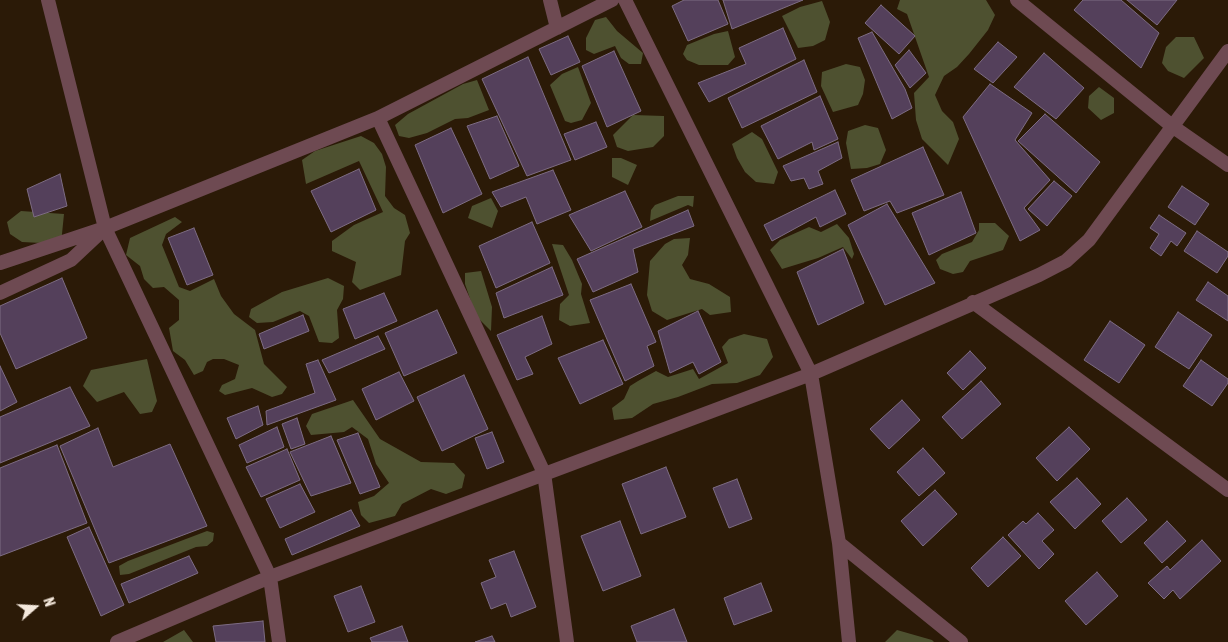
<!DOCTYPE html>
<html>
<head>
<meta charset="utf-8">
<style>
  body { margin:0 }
  #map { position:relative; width:1228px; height:642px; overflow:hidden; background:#2b1a07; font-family:"Asap Condensed",sans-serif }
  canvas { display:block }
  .north { position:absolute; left:10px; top:582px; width:50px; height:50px; -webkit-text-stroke:4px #2b1a07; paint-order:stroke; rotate:71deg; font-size:14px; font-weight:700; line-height:20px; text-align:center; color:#f4e8dc }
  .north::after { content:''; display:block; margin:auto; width:18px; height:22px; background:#f4e8dc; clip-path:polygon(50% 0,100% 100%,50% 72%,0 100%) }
</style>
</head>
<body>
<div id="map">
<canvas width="1228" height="642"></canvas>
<div class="north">N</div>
</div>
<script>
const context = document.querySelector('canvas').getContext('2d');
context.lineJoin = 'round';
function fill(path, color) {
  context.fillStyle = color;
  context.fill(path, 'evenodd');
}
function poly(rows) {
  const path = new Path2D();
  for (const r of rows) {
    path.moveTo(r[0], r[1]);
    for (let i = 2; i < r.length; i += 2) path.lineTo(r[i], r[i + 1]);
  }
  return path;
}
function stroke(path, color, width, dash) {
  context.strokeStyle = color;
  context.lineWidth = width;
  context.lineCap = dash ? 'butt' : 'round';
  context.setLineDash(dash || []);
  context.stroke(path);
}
fill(poly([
  [900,0,986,0,995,15,988,30,969,54,957,67,944,76,935,95,942,111,953,122,959,139,948,165,922,139,916,120,914,93,929,77,907,14,897,9],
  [822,1,830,22,825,40,813,46,798,48,782,16,800,7],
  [606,17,617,31,643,53,641,64,629,64,621,58,615,46,594,54,586,50,586,38,595,20],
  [728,31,735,57,728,65,699,65,687,60,683,54,687,45,714,34],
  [1176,37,1194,37,1204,58,1184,78,1168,71,1162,63,1166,47],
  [846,64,860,67,865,80,863,94,858,105,833,112,821,86,822,72],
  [578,67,591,103,582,120,571,123,565,121,550,85,562,74],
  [477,80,489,110,468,118,455,119,427,133,409,138,399,136,395,125,408,114,463,84],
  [1099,87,1114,98,1114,113,1101,120,1088,108,1089,96],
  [633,115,664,116,664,136,653,147,628,151,617,147,613,135],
  [865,125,878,128,886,150,880,164,867,168,851,169,846,143,848,131],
  [752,132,762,139,778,172,774,184,756,182,745,172,737,158,732,144],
  [361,136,374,143,382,154,386,167,385,196,394,208,405,215,410,233,405,241,401,275,360,290,352,282,356,262,332,251,332,241,354,225,383,212,359,161,306,184,302,160,315,151],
  [612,158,621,158,637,165,628,185,612,177],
  [678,196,694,196,693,207,688,205,650,221,651,210,655,205],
  [491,198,498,211,492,228,468,218,472,206],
  [21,211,64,214,61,244,22,242,10,234,7,222],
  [175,217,182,222,166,234,162,245,179,287,190,291,214,279,221,296,234,314,255,330,264,364,287,387,282,394,272,397,252,388,225,395,219,391,222,385,235,379,239,365,224,359,213,359,207,362,203,371,194,375,185,360,173,351,169,328,179,320,179,300,164,287,153,288,144,279,140,266,126,255,130,238],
  [979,223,995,223,1009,236,1003,250,970,261,963,272,953,274,940,269,936,260,942,254,972,242,979,230],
  [837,224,849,238,854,254,852,259,843,247,818,258,782,269,770,250,780,240,809,227,821,232],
  [690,238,688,255,682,265,690,279,709,284,730,297,731,312,710,315,702,309,667,320,652,311,647,295,650,261,665,244,674,239],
  [552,244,563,245,572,260,582,284,581,294,590,323,570,326,559,320,560,304,569,295],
  [481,271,492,307,491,331,476,316,465,284,465,273],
  [328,278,344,286,343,299,337,310,339,338,332,343,319,342,309,316,300,311,273,322,257,323,249,317,251,309,282,292],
  [744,334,767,339,773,357,760,375,737,383,712,384,678,397,653,404,632,418,614,420,612,408,624,399,630,386,638,381,656,371,668,377,693,369,699,379,728,363,722,347,729,339],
  [147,359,157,401,152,412,140,414,124,392,97,402,83,386,91,370],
  [353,400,380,439,421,462,454,463,465,475,462,488,446,494,431,489,402,504,395,516,369,523,361,515,358,502,374,496,389,483,376,464,368,439,352,427,344,432,311,435,306,426,312,414],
  [207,531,214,533,213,541,207,546,196,547,129,574,120,575,119,566,128,561],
  [184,630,193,642,163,642],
  [897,630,932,640,934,642,885,642]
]), '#4e5130');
const building = poly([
  [684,0,718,0,728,24,688,41,672,6,684,0],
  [723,0,803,0,732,29,723,0],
  [1083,0,1121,0,1159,33,1141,68,1074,10,1083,0],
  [1127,0,1177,0,1157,25,1127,0],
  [881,5,915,36,899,54,865,23,881,5],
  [783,28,796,59,709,102,698,83,746,64,739,48,783,28],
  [872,32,905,89,912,108,892,119,858,38,872,32],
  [568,36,580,62,551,75,539,49,568,36],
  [998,42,1017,57,993,83,974,69,998,42],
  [909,50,926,73,910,88,895,65,909,50],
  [614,51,641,111,607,127,582,66,614,51],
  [1044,53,1084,88,1056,119,1014,87,1044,53],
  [528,57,571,160,527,176,482,79,528,57],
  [804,60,817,92,742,128,728,98,804,60],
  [990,84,1032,113,1015,140,1050,180,1024,208,1040,230,1020,241,963,117,990,84],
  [820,96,838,139,814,150,812,142,778,159,761,126,820,96],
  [1045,114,1100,162,1076,193,1018,141,1045,114],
  [497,116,519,166,490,179,467,126,497,116],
  [596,122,607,147,575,160,564,134,596,122],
  [451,128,482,194,443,213,415,145,451,128],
  [838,142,842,158,818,171,823,184,809,189,804,178,791,181,783,166,838,142],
  [923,147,944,195,897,213,890,201,864,211,851,180,923,147],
  [359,169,376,210,331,232,311,191,359,169],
  [553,170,571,210,537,224,526,197,501,207,492,192,553,170],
  [60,174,67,206,34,217,27,189,60,174],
  [1054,181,1072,196,1047,226,1028,209,1054,181],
  [1182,186,1209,204,1195,225,1168,207,1182,186],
  [835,190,846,214,820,227,816,217,772,241,764,225,835,190],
  [625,191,642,227,591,251,569,215,625,191],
  [961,192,976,233,929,255,912,213,961,192],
  [887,204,935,283,885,305,848,225,887,204],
  [688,210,694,226,633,249,638,272,593,292,577,259,688,210],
  [1159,215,1186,233,1177,246,1171,241,1161,256,1150,248,1159,234,1150,228,1159,215],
  [532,222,550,263,496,288,479,246,532,222],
  [194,228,213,275,187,285,168,238,194,228],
  [1197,231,1228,252,1228,256,1217,273,1184,251,1197,231],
  [843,249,864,303,818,325,797,272,843,249],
  [552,267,563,295,504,318,496,293,552,267],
  [62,278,87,338,16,369,0,333,0,306,62,278],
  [1208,282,1228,296,1228,321,1196,300,1208,282],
  [631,284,656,342,647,346,654,366,625,381,590,300,631,284],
  [384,293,397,321,355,339,343,309,384,293],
  [437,310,457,353,404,376,385,333,437,310],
  [698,311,721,362,699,374,693,362,670,373,658,331,698,311],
  [1178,312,1212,335,1189,369,1155,347,1178,312],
  [303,315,309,331,264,349,259,334,303,315],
  [542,316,552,344,525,357,533,374,517,380,497,335,542,316],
  [1110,321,1145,345,1119,383,1084,360,1110,321],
  [378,336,385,349,329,373,322,360,378,336],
  [603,340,623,384,580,404,558,358,603,340],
  [970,351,986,368,963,390,947,373,970,351],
  [318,360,336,400,267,425,266,411,315,393,306,364,318,360],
  [1201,360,1228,379,1228,383,1212,406,1183,386,1201,360],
  [0,366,17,402,0,411,0,366],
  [399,372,414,401,376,420,362,389,399,372],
  [464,375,488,429,442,451,417,397,464,375],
  [981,381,1001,404,962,439,942,417,981,381],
  [70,387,90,426,0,463,0,417,70,387],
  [902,400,920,420,889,449,870,429,902,400],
  [258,406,263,425,236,439,227,418,258,406],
  [297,418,305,444,291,449,282,424,297,418],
  [277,427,284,447,247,463,239,445,277,427],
  [1069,427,1090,449,1057,481,1036,458,1069,427],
  [98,428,113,467,170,444,207,526,109,563,60,446,98,428],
  [492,432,504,462,487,469,475,438,492,432],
  [358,433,380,487,360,494,337,440,358,433],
  [331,436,351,483,311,496,290,452,331,436],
  [57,445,87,523,0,556,0,468,57,445],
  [923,448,945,473,919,496,897,472,923,448],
  [287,449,300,480,261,497,246,467,287,449],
  [666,467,686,517,641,534,622,484,666,467],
  [1077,478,1101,504,1075,529,1050,502,1077,478],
  [737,479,752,519,729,528,713,488,737,479],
  [300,484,315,512,280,528,266,499,300,484],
  [935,490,957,514,923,546,901,521,935,490],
  [1127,498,1147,520,1121,543,1102,521,1127,498],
  [351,510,360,526,292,555,285,539,351,510],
  [1038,513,1054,530,1042,541,1054,554,1039,569,1008,535,1023,521,1026,524,1038,513],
  [620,521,641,576,603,591,581,536,620,521],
  [1167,521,1186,541,1162,563,1144,543,1167,521],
  [89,527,124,605,101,616,67,537,89,527],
  [1003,537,1021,556,988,587,971,568,1003,537],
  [1202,540,1221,561,1180,599,1173,590,1164,599,1148,583,1167,566,1170,570,1202,540],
  [514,551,536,607,511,617,506,603,491,609,481,583,496,577,489,560,514,551],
  [189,556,198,573,129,603,121,584,189,556],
  [1097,572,1118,596,1086,625,1065,601,1097,572],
  [761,583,772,611,734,625,724,598,761,583],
  [361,586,375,622,348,632,334,596,361,586],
  [674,609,687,642,637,642,631,626,674,609],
  [263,621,265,642,216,642,213,626,263,621],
  [402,626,408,642,372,642,370,638,402,626],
  [492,636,495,642,475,642,492,636]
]);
fill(building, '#54405b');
stroke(building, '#7d6c83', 1);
stroke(poly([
  [48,0,105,228,270,577,279,642],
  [550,0,557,28],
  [625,0,811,374,839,543,849,642],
  [1017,0,1172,126,1228,165],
  [378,118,544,473,567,642],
  [0,263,105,228,378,118,612,0],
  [0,293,71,260,103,230],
  [973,302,1228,490],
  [839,543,961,642],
  [117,642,270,577,811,374,1039,275,1066,261,1089,240,1228,51]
]), '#6e4a52', 14);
</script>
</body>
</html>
